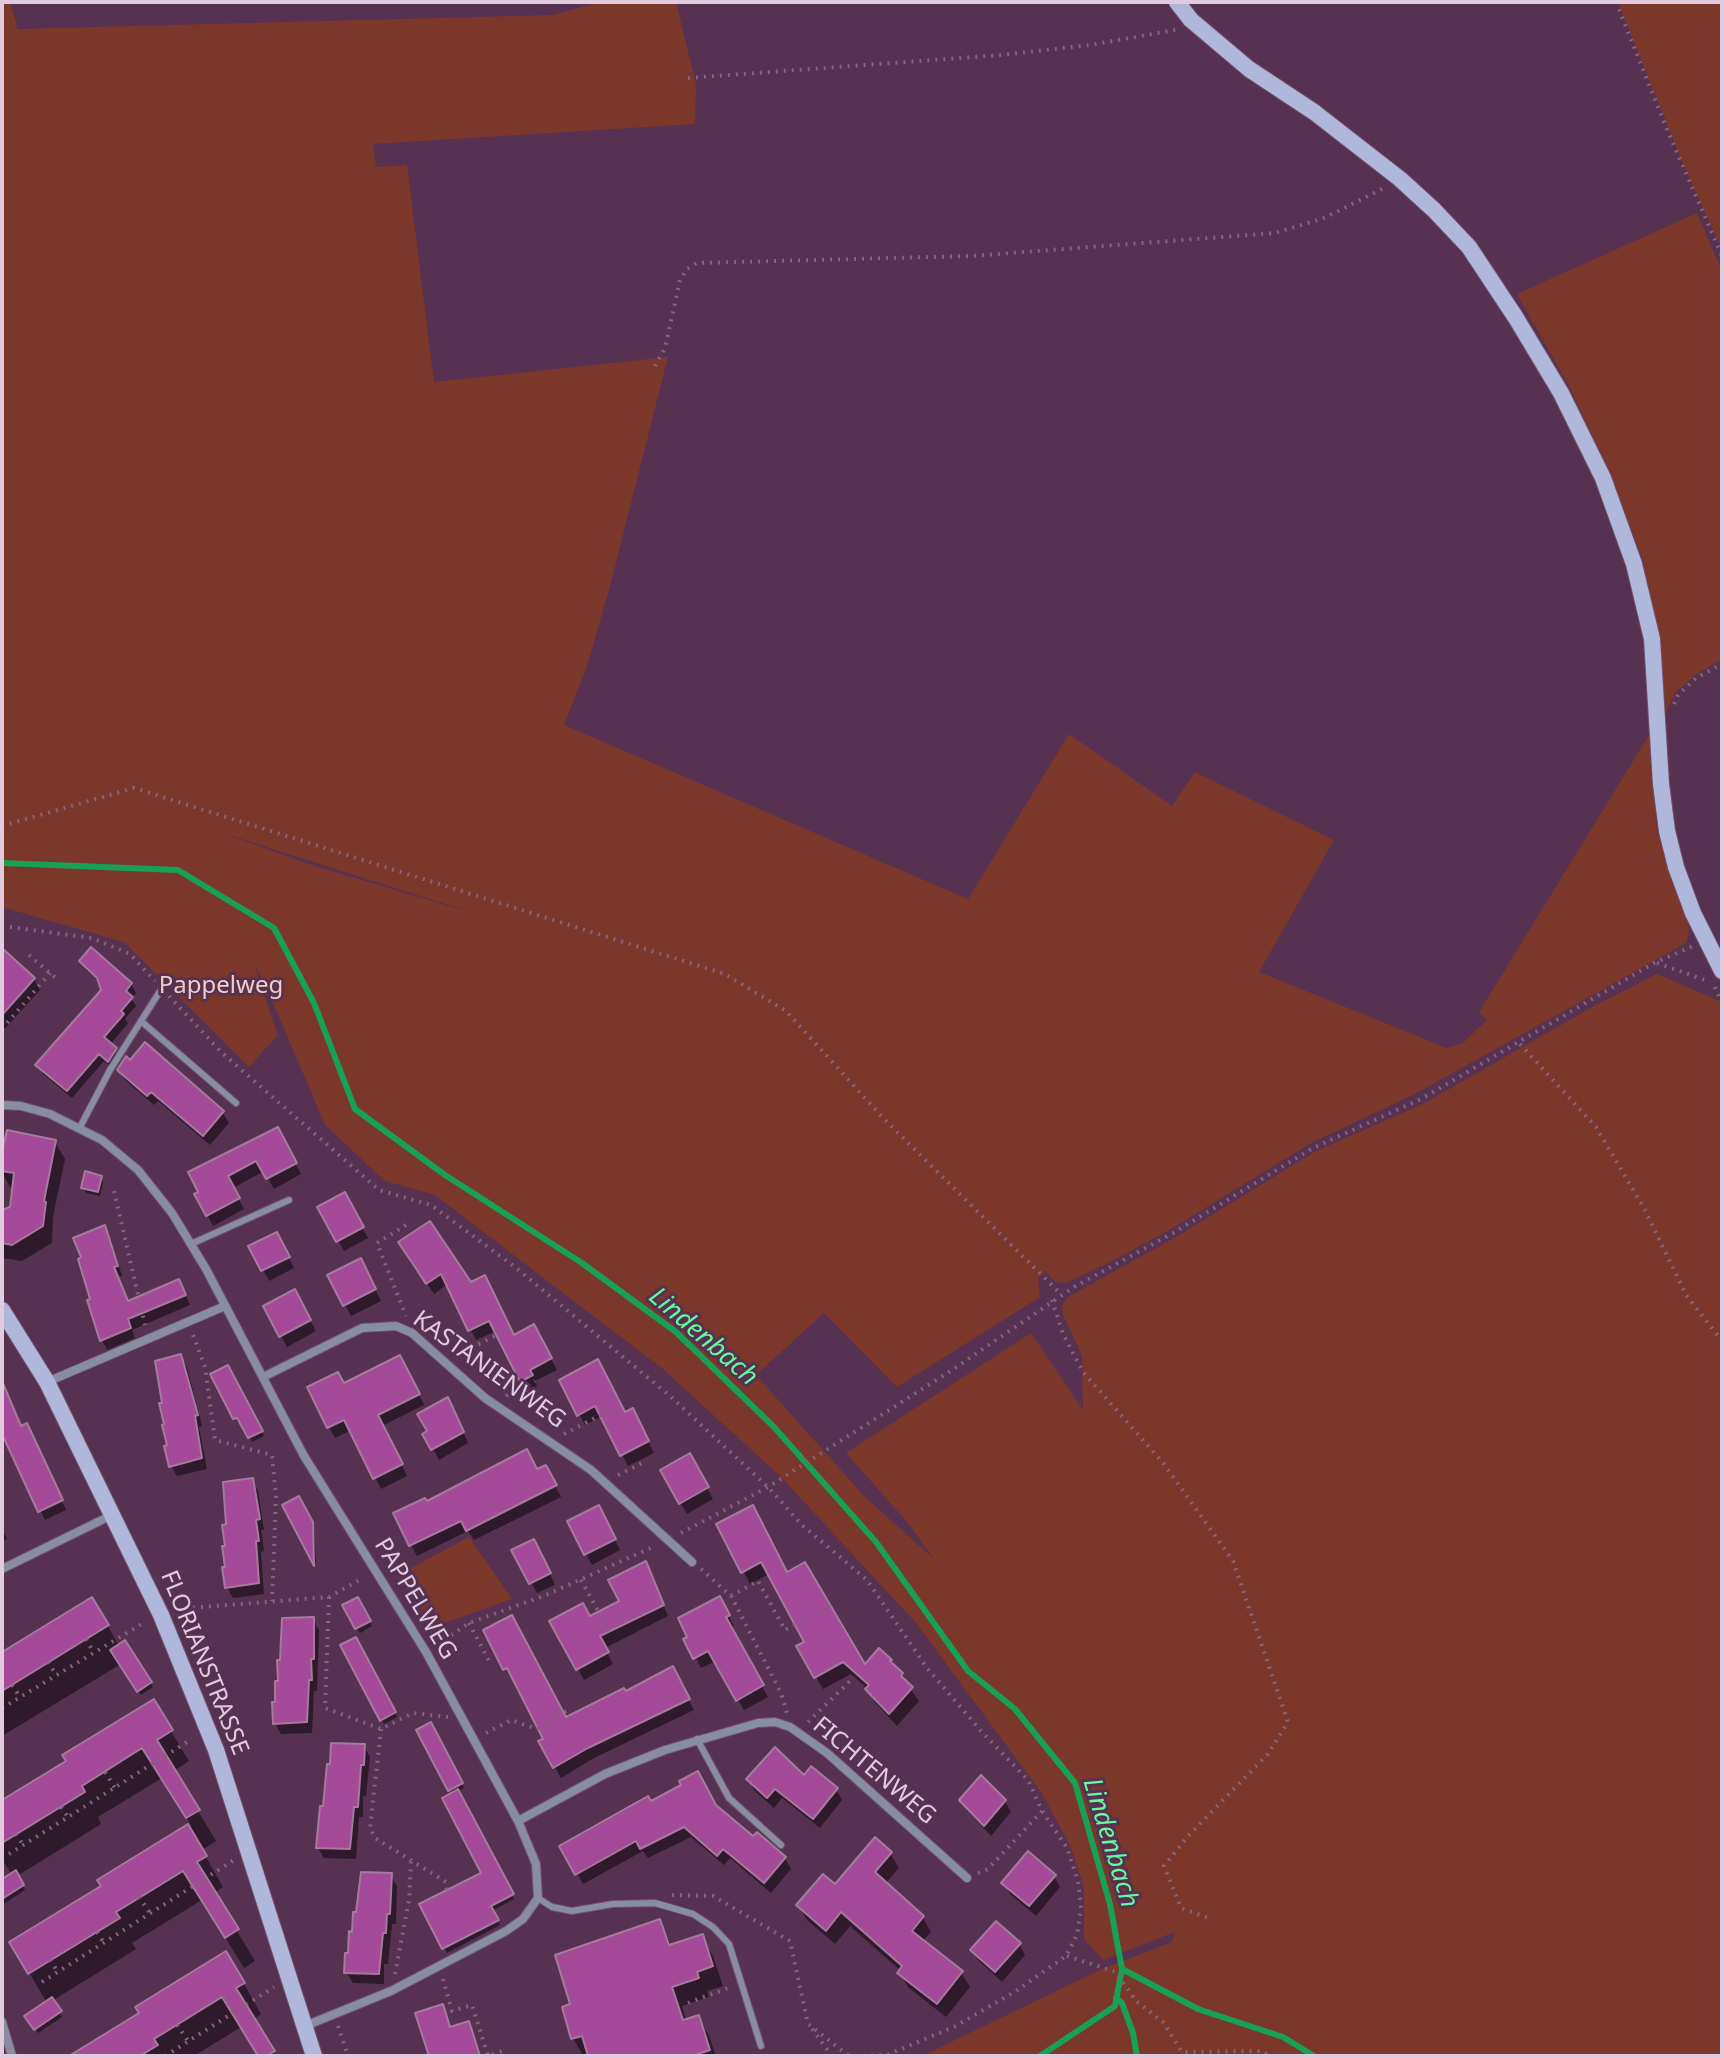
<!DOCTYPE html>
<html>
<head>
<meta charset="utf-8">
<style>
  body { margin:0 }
  #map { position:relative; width:1724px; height:2058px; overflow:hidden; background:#573151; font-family:"Noto Sans",sans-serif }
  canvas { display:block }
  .frame { position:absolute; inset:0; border:4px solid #e2cbde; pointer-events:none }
</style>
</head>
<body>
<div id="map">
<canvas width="1724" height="2058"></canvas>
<div class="frame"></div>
</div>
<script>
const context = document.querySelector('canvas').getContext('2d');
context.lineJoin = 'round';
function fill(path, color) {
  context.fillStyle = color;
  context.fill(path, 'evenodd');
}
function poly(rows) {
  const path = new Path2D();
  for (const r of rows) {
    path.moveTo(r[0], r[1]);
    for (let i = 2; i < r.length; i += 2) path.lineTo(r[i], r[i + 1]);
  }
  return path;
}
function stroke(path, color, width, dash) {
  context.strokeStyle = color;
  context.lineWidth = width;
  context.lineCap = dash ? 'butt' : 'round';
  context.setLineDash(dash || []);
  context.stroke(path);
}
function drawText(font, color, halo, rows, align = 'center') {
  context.font = font + ' "Noto Sans",sans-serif';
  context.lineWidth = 6;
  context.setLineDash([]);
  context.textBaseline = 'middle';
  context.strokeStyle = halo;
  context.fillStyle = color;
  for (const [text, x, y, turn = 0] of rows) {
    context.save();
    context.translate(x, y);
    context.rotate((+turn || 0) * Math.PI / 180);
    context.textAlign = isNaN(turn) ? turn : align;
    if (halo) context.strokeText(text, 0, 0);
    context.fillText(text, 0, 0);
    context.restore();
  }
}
fill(poly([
  [2,2,10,2,18,29,552,15,601,2,676,2,696,84,695,124,373,144,376,167,407,165,434,382,668,357,609,590,587,666,564,725,968,899,1069,734,1172,806,1195,772,1334,840,1259,972,1447,1048,1463,1043,1487,1020,1479,1012,1649,735,1657,830,1668,869,1688,921,1689,933,1686,943,1415,1094,1311,1143,1171,1229,1116,1259,1066,1283,1055,1282,1046,1271,1038,1278,1040,1297,897,1387,824,1313,756,1375,865,1497,933,1558,908,1523,846,1453,1031,1333,1083,1410,1082,1356,1063,1315,1062,1306,1068,1297,1176,1237,1316,1151,1423,1104,1594,1006,1657,974,1722,1002,1722,2056,922,2056,1102,1969,1172,1942,1175,1932,1103,1960,1084,1939,1084,1887,1070,1845,1041,1792,916,1623,781,1477,664,1370,435,1195,385,1181,325,1125,265,984,254,964,278,1035,249,1067,124,942,2,907],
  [216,831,461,909,462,910,312,865],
  [1618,2,1722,2,1722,250,1681,159],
  [1697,213,1722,271,1722,659,1695,675,1675,693,1666,713,1659,638,1643,561,1611,475,1570,388,1517,294],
  [469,1537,512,1599,433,1627,398,1575]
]), '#7b372a');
fill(poly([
  [2,961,34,979,40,990,2,1032],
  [81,962,131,984,136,993,131,998,136,1006,125,1019,128,1023,110,1045,120,1058,113,1069,104,1061,72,1098,42,1073,37,1065,103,991,101,983,86,970],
  [119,1070,222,1112,229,1123,210,1145,158,1101,154,1105,126,1081],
  [277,1130,301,1174,274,1189,264,1171,233,1188,244,1209,213,1226,197,1195],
  [55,1142,65,1159,53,1217,52,1243,22,1261,2,1258,2,1214,11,1216,14,1187,10,1187,2,1173,2,1162],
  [100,1177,103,1182,100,1196,86,1193,83,1188],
  [344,1195,368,1238,344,1251,320,1208],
  [104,1228,110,1238,122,1276,118,1277,128,1303,184,1291,190,1305,132,1330,135,1338,107,1350,102,1340],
  [282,1245,294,1268,269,1281,251,1247],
  [407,1253,470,1285,514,1338,534,1327,557,1370,535,1381,537,1387,528,1391,496,1331,476,1340,448,1284,434,1294],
  [366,1272,381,1301,351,1316,345,1305],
  [294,1292,316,1331,287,1347,265,1307],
  [180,1357,187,1367,202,1426,199,1427,207,1469,177,1476,171,1466],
  [227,1367,264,1436,252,1442,241,1421,238,1423,213,1375],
  [406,1368,424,1405,382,1426,407,1476,381,1489,351,1430,335,1438,329,1427,344,1386],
  [561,1381,638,1421,654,1453,628,1466,602,1416,585,1425],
  [2,1383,21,1428,32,1435,66,1510,45,1520,2,1431],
  [453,1410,468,1443,439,1460,425,1434],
  [689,1456,713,1499,687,1514,662,1471],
  [545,1467,561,1497,474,1540,468,1531,417,1556,395,1514],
  [252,1480,258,1491,264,1530,261,1530,264,1551,261,1552,264,1594,233,1598,227,1587,227,1569],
  [298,1499,314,1529,316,1564,285,1506],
  [604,1518,620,1550,592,1565,586,1554],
  [719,1525,787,1574,864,1667,879,1651,890,1661,919,1701,897,1726,875,1702,868,1689,851,1674,823,1689,799,1647,806,1643,769,1574,750,1584],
  [2,1528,7,1539,2,1541],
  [514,1551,540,1552,555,1585,537,1593],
  [645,1563,668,1616,605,1648,613,1664,584,1680,552,1622,589,1618,622,1602],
  [357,1599,372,1626,360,1633,345,1606],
  [725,1609,734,1626,730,1628,768,1697,744,1710,716,1661,701,1668,686,1640],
  [312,1619,319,1630,317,1691,314,1691,312,1733,281,1734,275,1723,280,1683],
  [108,1626,119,1646,124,1643,153,1687,141,1695,121,1664,2,1736,2,1654],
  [486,1631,566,1719,625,1694,672,1669,694,1710,594,1758,561,1778,541,1742,546,1739],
  [355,1639,397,1717,384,1724,343,1646],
  [430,1725,464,1788,457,1792,514,1899,492,1911,500,1925,447,1953,422,1905,484,1874,453,1794,418,1731],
  [171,1731,189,1761,174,1771,216,1841,202,1850,223,1887,214,1893,255,1961,244,1968,202,1900,132,1943,136,1949,52,2001,62,2017,38,2033,27,2016,47,2003,12,1943,103,1887,100,1881,191,1825,162,1778,98,1817,101,1824,17,1876,25,1890,2,1905,2,1881,12,1875,2,1859,2,1802],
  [364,1746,370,1757,366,1796,363,1796,363,1817,359,1817,356,1859,324,1858,318,1848],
  [805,1777,836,1789,842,1800,820,1828,782,1798,774,1808,754,1790,748,1779],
  [684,1786,716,1807,753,1839,785,1858,791,1869,771,1893,730,1858,724,1865,691,1837,648,1858,643,1851,583,1884,562,1846],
  [962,1800,1005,1801,1011,1812,991,1836,968,1811],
  [890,1853,899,1868,885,1884,923,1918,931,1932,922,1942,961,1973,970,1987,946,2017,908,1987,900,1973,901,1971,850,1926,835,1944,807,1920,799,1906],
  [390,1875,397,1886,396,1924,392,1924,388,1964,384,1964,384,1984,353,1983,346,1972,354,1934],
  [1054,1876,1060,1887,1036,1916,1010,1894,1004,1883],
  [659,1921,672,1946,702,1937,713,1956,723,1986,707,1991,709,1997,682,2006,686,2021,698,2017,709,2036,716,2056,583,2056,573,2038,573,2005],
  [1019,1944,1025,1955,1002,1982,979,1961,972,1951],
  [244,1984,261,2014,253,2020,275,2056,259,2056,241,2027,194,2056,73,2056]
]), '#0007');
stroke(poly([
  [2,863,178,870,274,928,314,1003,355,1109,445,1175,582,1263,676,1332,774,1427,876,1542,968,1671,1015,1709,1075,1783,1110,1904,1122,1969,1115,2006,1040,2056],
  [1122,1969,1198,2009,1283,2037,1314,2056],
  [1116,1998,1122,2003,1133,2033,1137,2056]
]), '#17a056', 6);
const building = poly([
  [91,947,132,983,126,991,133,997,121,1011,124,1014,104,1037,117,1048,108,1062,99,1054,67,1091,35,1065,101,990,97,978,79,961,91,947],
  [2,948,35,978,2,1015,2,948],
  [145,1042,224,1111,203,1136,151,1092,147,1096,117,1070,126,1056,130,1060,145,1042],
  [278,1127,297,1163,266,1179,256,1161,228,1176,240,1198,206,1216,194,1194,198,1192,188,1172,278,1127],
  [7,1130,56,1140,44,1201,46,1202,43,1226,12,1245,2,1243,2,1210,10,1207,14,1173,2,1171,2,1152,7,1130],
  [85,1171,102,1176,98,1192,81,1188,85,1171],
  [345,1192,364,1227,336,1242,317,1207,345,1192],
  [430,1221,471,1282,485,1275,514,1335,534,1324,552,1358,530,1370,533,1375,520,1382,489,1321,468,1331,441,1274,426,1284,417,1270,398,1242,430,1221],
  [105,1225,118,1266,114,1267,128,1301,179,1279,186,1295,128,1319,131,1328,100,1341,87,1300,90,1299,78,1259,81,1257,73,1238,105,1225],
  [277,1232,290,1257,261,1271,248,1246,277,1232],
  [361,1258,376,1289,343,1306,327,1275,361,1258],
  [295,1289,311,1320,279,1337,263,1306,295,1289],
  [181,1354,198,1415,195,1416,202,1458,169,1467,164,1446,167,1445,162,1425,164,1424,159,1403,162,1403,155,1361,181,1354],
  [400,1355,420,1394,378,1415,403,1464,373,1479,344,1420,327,1428,307,1387,338,1372,344,1383,400,1355],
  [598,1359,625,1412,633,1408,649,1441,620,1456,595,1406,577,1416,559,1380,598,1359],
  [228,1365,263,1431,248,1438,237,1418,233,1419,210,1374,228,1365],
  [2,1381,21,1426,27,1423,63,1500,38,1512,2,1434,2,1381],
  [448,1397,464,1432,431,1450,422,1434,427,1431,417,1414,448,1397],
  [527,1449,537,1469,546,1465,557,1485,466,1531,461,1521,409,1546,393,1513,425,1498,427,1501,527,1449],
  [690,1453,709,1487,679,1504,660,1470,690,1453],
  [253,1478,260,1519,256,1520,259,1541,256,1541,259,1583,225,1588,222,1567,225,1567,222,1546,225,1546,222,1525,226,1524,223,1482,253,1478],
  [299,1496,313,1522,314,1566,282,1505,299,1496],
  [599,1505,616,1539,584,1555,567,1521,599,1505],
  [753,1505,787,1572,805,1562,865,1664,879,1648,892,1660,890,1661,903,1673,901,1676,913,1687,889,1714,865,1689,869,1685,843,1662,814,1678,796,1646,804,1642,761,1562,741,1573,716,1524,753,1505],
  [534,1539,551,1573,529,1584,511,1550,534,1539],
  [646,1561,664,1605,600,1636,609,1652,576,1670,549,1621,583,1603,590,1616,619,1601,608,1580,646,1561],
  [720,1596,730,1615,726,1617,764,1685,736,1701,708,1651,693,1659,683,1639,687,1637,678,1618,720,1596],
  [92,1597,109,1625,2,1691,2,1652,92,1597],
  [358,1597,371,1621,355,1629,342,1605,358,1597],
  [512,1615,566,1717,624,1688,626,1691,673,1666,690,1699,588,1748,553,1768,538,1741,543,1739,507,1668,503,1670,483,1630,512,1615],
  [314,1617,314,1659,311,1659,312,1680,309,1680,307,1722,273,1724,272,1702,275,1702,275,1681,278,1681,277,1660,280,1660,282,1618,314,1617],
  [356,1637,396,1712,380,1721,340,1645,356,1637],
  [125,1640,152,1682,137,1692,110,1650,125,1640],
  [154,1699,173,1730,157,1740,200,1810,186,1818,142,1748,82,1786,85,1792,2,1843,2,1800,66,1761,62,1755,154,1699],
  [431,1722,463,1783,448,1791,416,1730,431,1722],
  [331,1743,365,1744,364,1765,361,1765,358,1807,354,1807,350,1849,316,1848,320,1806,323,1806,327,1764,330,1764,331,1743],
  [775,1747,804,1775,811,1766,838,1788,813,1819,775,1789,767,1798,746,1779,775,1747],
  [698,1771,716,1805,753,1836,757,1832,786,1857,764,1883,723,1849,717,1856,684,1827,640,1849,636,1841,575,1875,559,1846,648,1796,651,1801,681,1785,679,1781,698,1771],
  [981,1775,1006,1800,984,1826,959,1800,981,1775],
  [458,1789,514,1894,491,1906,499,1920,442,1949,419,1904,481,1873,442,1798,458,1789],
  [188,1824,207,1856,197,1862,239,1929,225,1938,183,1871,116,1912,120,1918,28,1974,9,1942,101,1886,97,1880,188,1824],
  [875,1837,892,1852,875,1872,924,1916,912,1931,963,1971,937,2004,897,1973,902,1966,841,1912,826,1931,796,1905,823,1874,835,1884,875,1837],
  [1028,1851,1056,1875,1029,1906,1001,1883,1028,1851],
  [16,1870,24,1885,2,1899,2,1879,16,1870],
  [361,1872,392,1873,390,1914,387,1914,386,1933,383,1933,379,1974,344,1973,345,1953,348,1953,349,1931,352,1932,353,1912,356,1912,361,1872],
  [660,1919,669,1945,703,1934,713,1966,697,1972,699,1978,672,1987,683,2020,699,2015,710,2050,692,2056,588,2056,582,2036,571,2039,562,2007,570,2004,555,1955,660,1919],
  [996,1921,1021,1943,995,1972,970,1950,996,1921],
  [226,1951,245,1983,236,1988,275,2051,266,2056,258,2056,222,1997,154,2039,158,2045,140,2056,69,2056,139,2013,135,2007,226,1951],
  [52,1997,62,2011,34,2030,24,2016,52,1997],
  [443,2004,450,2027,469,2021,480,2056,429,2056,415,2013,443,2004]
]);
fill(building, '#a54a99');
stroke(building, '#a57a9d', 2);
const lane = poly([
  [142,1022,236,1103],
  [80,1127,110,1070,162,988],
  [191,1244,289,1200],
  [697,1739,729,1798,781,1845],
  [538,1898,552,1907,572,1911,613,1904,655,1903,693,1914,713,1927,729,1944,761,2046]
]);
const street = poly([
  [2,1105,21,1106,50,1114,102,1140,138,1170,172,1213,206,1269,304,1456,426,1652,518,1821,536,1864,538,1898,523,1919,506,1931,391,1991,305,2026],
  [263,1377,362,1328,396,1326,412,1333,485,1398,591,1470,692,1562],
  [47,1382,225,1306],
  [2,1569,112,1515],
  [518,1821,605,1774,665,1750,758,1723,775,1722,790,1727,827,1753,967,1878],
  [2,2022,12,2056]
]);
const secondary = poly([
  [1177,2,1191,20,1249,69,1314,112,1400,179,1434,210,1469,247,1516,318,1561,393,1603,478,1634,564,1652,639,1661,784,1667,831,1676,867,1693,913,1722,971],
  [2,1310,47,1382,161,1615,216,1750,314,2056]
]);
stroke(lane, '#73506d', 8);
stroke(street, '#73506d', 10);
stroke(secondary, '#73506d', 18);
stroke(poly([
  [1616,2,1666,127,1722,256],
  [688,78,1001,55,1090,45,1175,30],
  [655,366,665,348,680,280,687,269,697,263,971,256,1275,233,1324,218,1384,188],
  [1674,704,1678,695,1696,678,1722,664],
  [2,826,134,788,725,974,786,1011,885,1120,1061,1294],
  [2,926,92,938,130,954,155,981],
  [29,955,58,980],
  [1657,963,1705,980],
  [1715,987,1722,1003],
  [169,996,221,1052,379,1190,431,1205,515,1267,670,1396,768,1487,802,1525,867,1580,927,1668,981,1731,1028,1780,1042,1811,1067,1848,1078,1881,1081,1908,1077,1935,1066,1956,1016,1991,956,2026,887,2055,860,2056],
  [2,1029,50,973],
  [1520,1044,1596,1127,1645,1210,1686,1295,1722,1341],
  [114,1191,145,1325],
  [406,1225,377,1243,406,1316],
  [1052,1300,1063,1334,1083,1372,1164,1464,1233,1561,1288,1722,1268,1754,1188,1836,1164,1866,1181,1908,1211,1919],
  [193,1335,205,1367,215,1440,272,1455,276,1497,272,1601],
  [457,1355,514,1326],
  [506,1396,535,1381],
  [564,1434,620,1405],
  [618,1475,646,1461],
  [681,1533,768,1487,952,1370,1074,1287,1173,1233,1313,1148,1421,1099,1654,963,1693,946],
  [701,1569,731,1596,781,1693,787,1713],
  [581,1580,610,1633],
  [731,1596,758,1581,785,1630,833,1605],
  [329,1597,325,1708,381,1729,413,1713,448,1717],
  [177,1609,329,1597,363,1578],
  [469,1623,490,1663],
  [86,1639,94,1653],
  [438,1644,469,1623,546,1595,655,1546],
  [48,1662,56,1675],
  [12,1685,20,1697],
  [2,1708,145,1622],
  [808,1722,850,1681],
  [381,1729,370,1828,375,1838,446,1882,447,1892],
  [486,1733,511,1720,537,1729,568,1710],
  [150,1744,160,1759],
  [105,1772,115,1788],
  [61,1807,68,1817],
  [16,1834,23,1845],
  [9,1854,192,1739],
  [186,1869,196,1884],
  [978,1873,988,1869,1042,1811],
  [672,1895,713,1896,790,1941,808,2024,849,2056],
  [139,1897,150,1913],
  [97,1932,104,1943],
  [1067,1956,1116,1972,1136,2001,1163,2022,1182,2052,1263,2051,1268,2056],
  [50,1960,58,1972],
  [395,1974,409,1900,411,1862],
  [443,1979,452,2011,472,2005,488,2056,502,2051,504,2056],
  [42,1982,234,1860],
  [224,1996,234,2012],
  [688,2003,728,1988,727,1985],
  [177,2025,188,2041],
  [338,2026,348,2056],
  [812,2029,832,2056],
  [165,2056,274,1987]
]), '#84637f', 4, [2, 6]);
stroke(lane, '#878da3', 6);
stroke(street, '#878da3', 8);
stroke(secondary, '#afb8da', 16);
drawText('24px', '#edcec6', '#573151', [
  ["Pappelweg",221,986]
]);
drawText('24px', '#e2cbde', '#573151', [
  ["KASTANIENWEG",489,1370,36],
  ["PAPPELWEG",415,1599,59],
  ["FLORIANSTRASSE",204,1663,68],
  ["FICHTENWEG",874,1771,40]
]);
drawText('italic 26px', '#62fa9a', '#573151', [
  ["Lindenbach",703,1337,41],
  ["Lindenbach",1110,1843,73]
]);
</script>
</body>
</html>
